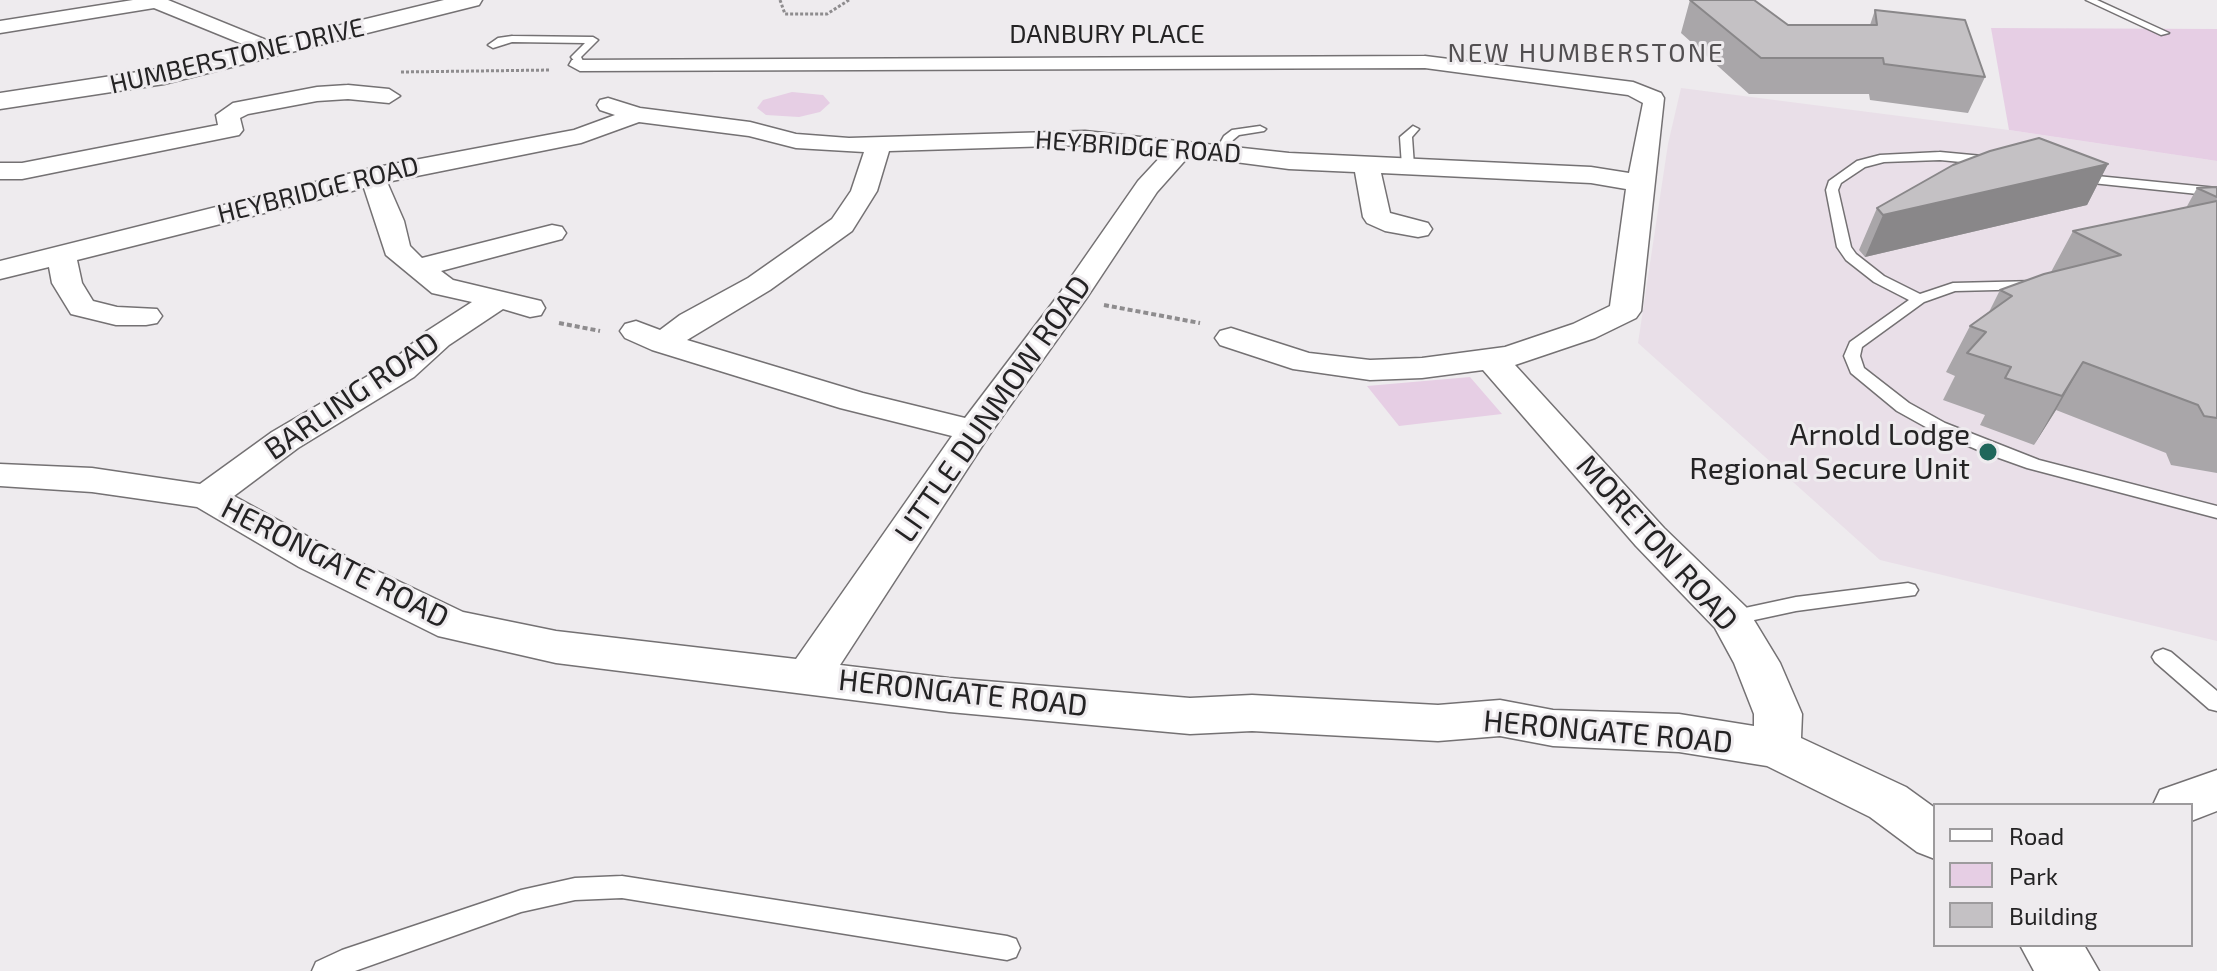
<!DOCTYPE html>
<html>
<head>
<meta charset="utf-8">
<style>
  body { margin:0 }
  #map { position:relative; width:2217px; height:971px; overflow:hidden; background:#eeebee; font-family:"Exo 2",sans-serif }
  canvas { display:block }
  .legend { position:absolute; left:1933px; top:803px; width:260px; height:144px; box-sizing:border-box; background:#eeebee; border:2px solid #9d9b9d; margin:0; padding:10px 14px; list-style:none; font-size:24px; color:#242324 }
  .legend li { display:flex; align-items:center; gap:16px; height:40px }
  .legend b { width:40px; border:2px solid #9d9b9d }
</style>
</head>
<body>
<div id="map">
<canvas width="2217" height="971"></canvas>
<ul class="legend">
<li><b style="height:10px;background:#fff"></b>Road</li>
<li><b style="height:22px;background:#e6cee4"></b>Park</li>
<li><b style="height:22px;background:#c4c1c4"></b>Building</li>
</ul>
</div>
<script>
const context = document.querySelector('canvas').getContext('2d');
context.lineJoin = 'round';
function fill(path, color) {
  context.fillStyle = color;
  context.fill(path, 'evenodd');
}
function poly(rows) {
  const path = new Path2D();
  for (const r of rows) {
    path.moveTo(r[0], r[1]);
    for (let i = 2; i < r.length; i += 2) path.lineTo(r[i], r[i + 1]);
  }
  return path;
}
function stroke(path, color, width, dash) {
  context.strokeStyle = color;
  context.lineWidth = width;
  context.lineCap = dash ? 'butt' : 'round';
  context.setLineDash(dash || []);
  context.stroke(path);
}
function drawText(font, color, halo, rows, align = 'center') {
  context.font = font + ' "Exo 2",sans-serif';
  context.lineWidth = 6;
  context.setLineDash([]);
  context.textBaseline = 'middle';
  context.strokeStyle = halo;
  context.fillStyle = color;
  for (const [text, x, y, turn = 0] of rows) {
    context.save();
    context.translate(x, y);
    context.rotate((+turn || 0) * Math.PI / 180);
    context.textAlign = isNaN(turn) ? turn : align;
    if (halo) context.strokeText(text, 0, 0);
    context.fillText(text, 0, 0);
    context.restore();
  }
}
fill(poly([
  [1681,88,2009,130,2217,161,2217,641,1880,560,1638,343,1668,144]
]), '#e9dfe8');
fill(poly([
  [1991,28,2217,29,2217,161,2009,130],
  [792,92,823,95,830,103,820,112,799,117,766,115,757,108,763,100],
  [1470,377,1502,414,1399,426,1367,386]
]), '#e6cee4');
const lane = poly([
  [2086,0,2097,0,2169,33,2161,35,2086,0],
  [512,36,593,37,598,40,581,57,585,65,580,68,571,57,585,43,512,42,493,48,488,45,498,38,512,36],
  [1260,126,1266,129,1264,131,1239,135,1233,140,1225,154,1215,152,1224,136,1232,130,1260,126],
  [1413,126,1419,129,1412,137,1414,166,1408,170,1402,166,1400,137,1413,126],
  [1940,152,1993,157,1999,161,1993,165,1940,160,1884,162,1865,167,1841,183,1838,190,1851,247,1856,254,1884,276,1920,294,1953,283,2037,281,2044,285,2037,289,1955,291,1924,302,1862,347,1860,356,1864,368,1909,403,1945,423,2039,460,2217,506,2217,518,2027,468,1985,453,1933,431,1897,411,1851,373,1844,356,1850,342,1909,300,1874,282,1846,260,1837,247,1826,190,1829,181,1857,161,1880,155,1940,152],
  [2077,174,2217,188,2217,196,2073,181,2073,175,2077,174],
  [1908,583,1915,585,1918,590,1915,595,1796,611,1731,625,1724,623,1721,618,1724,613,1731,611,1796,597,1908,583],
  [2163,649,2171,652,2217,691,2217,711,2209,709,2155,662,2152,657,2155,652,2163,649],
  [622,876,1007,936,1016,939,1020,948,1016,957,1007,960,622,898,575,900,521,912,355,971,312,971,316,962,342,950,521,890,575,878,622,876]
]);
const street = poly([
  [133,0,168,0,281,46,284,50,274,56,267,54,154,8,0,33,0,21,133,0],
  [1425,56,1633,82,1661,93,1664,98,1641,311,1636,318,1595,338,1515,365,1664,528,1746,607,1780,663,1802,714,1801,738,1906,787,1935,808,1935,859,1917,852,1870,817,1767,766,1679,752,1553,746,1500,736,1438,741,1252,731,1190,734,949,712,556,663,438,636,299,567,197,507,92,492,0,486,0,464,92,468,200,484,272,432,390,363,427,331,472,302,432,293,386,255,364,188,77,260,82,283,93,301,117,307,157,309,162,316,157,323,146,325,116,325,71,314,52,283,49,267,0,279,0,261,372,168,574,130,615,115,600,110,597,105,600,100,608,98,640,108,750,122,796,134,849,138,1085,131,1289,153,1591,167,1629,173,1643,103,1628,95,1425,68,580,71,569,65,572,60,1425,56],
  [639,122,749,136,796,148,864,152,851,191,832,219,748,278,680,315,660,330,636,321,625,324,620,331,625,338,652,350,840,408,952,436,796,659,556,631,463,612,327,547,234,496,298,448,414,377,449,345,503,309,530,317,541,315,545,308,541,301,453,280,441,271,562,239,566,233,562,227,552,225,422,258,410,246,404,221,387,182,581,143,639,122],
  [1085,145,1164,153,1138,181,1060,293,965,418,863,393,687,340,770,290,852,231,877,191,889,151,1085,145],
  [1189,156,1289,169,1355,172,1363,217,1367,223,1385,231,1418,237,1428,235,1432,229,1428,223,1390,213,1381,173,1591,183,1626,189,1610,306,1573,324,1505,347,1422,358,1370,360,1309,353,1231,328,1220,331,1215,338,1220,345,1293,369,1370,380,1422,378,1483,370,1636,546,1715,628,1734,663,1754,714,1754,726,1679,714,1553,710,1500,700,1438,705,1252,695,1190,698,949,678,840,665,990,434,1086,299,1157,192,1189,156],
  [348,85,389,89,400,96,389,103,348,99,317,101,248,114,240,118,243,130,239,135,22,179,0,179,0,163,22,163,218,125,216,115,233,103,317,87,348,85],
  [2217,770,2217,811,2191,821,2191,805,2153,805,2160,790,2217,770],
  [2020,945,2084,945,2099,971,2034,971,2020,945]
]);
const secondary = poly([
  [444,0,482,0,479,5,164,84,0,109,0,93,164,68,444,0]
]);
stroke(lane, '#747173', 3);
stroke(street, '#747173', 3);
stroke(secondary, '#747173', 3);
stroke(poly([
  [780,0,785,14,827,14,849,0],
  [401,72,551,70]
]), '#8e8c8e', 3, [3, 2]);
stroke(poly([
  [1104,305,1200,323],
  [559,323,600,331]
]), '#8e8c8e', 4, [5, 3]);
fill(lane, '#fff');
fill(street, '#fff');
fill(secondary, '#fff');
fill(poly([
  [1690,0,1788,25,1870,25,1875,10,1985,77,1968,113,1870,100,1869,94,1749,94,1681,33],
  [2108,164,2087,205,1865,257,1859,250,1877,208],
  [2217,187,2217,473,2171,465,2166,453,2056,410,2034,445,1980,425,1985,415,1943,400,1955,376,1946,372,1970,326,1989,312,2000,290,2051,272,2073,231,2186,208,2197,188]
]), '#a9a6a9');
fill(poly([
  [2108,164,2087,205,1865,257,1883,215],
  [2083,362,2056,410,2034,445,2062,396]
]), '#898789');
const building = poly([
  [1690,0,1754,0,1788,25,1877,25,1875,10,1965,20,1985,77,1884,64,1883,58,1761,58,1690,0],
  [2039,138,2108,164,1883,215,1877,208,1953,165,1990,151,2039,138],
  [2217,187,2217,197,2197,188,2217,187],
  [2217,201,2217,418,2204,416,2198,405,2083,362,2062,396,2005,378,2011,367,1967,353,1986,332,1970,326,2012,296,2000,290,2044,274,2121,255,2073,231,2217,201]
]);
fill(building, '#c4c1c4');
stroke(building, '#898789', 2);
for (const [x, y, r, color] of [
  [1988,452,10,"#20675b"]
]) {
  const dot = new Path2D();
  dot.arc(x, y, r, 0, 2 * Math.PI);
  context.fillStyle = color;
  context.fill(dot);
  stroke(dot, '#eeebee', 3);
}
drawText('26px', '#242324', '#eeebee', [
  ["DANBURY PLACE",1107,34],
  ["HUMBERSTONE DRIVE",237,56,-13],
  ["HEYBRIDGE ROAD",1138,147,4],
  ["HEYBRIDGE ROAD",318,190,-14]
]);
context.letterSpacing = '2px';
drawText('26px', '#524f51', '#eeebee', [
  ["NEW HUMBERSTONE",1586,53]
]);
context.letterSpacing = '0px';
drawText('30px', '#242324', '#eeebee', [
  ["BARLING ROAD",352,396,-34],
  ["LITTLE DUNMOW ROAD",993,409,-55],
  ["MORETON ROAD",1657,543,48],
  ["HERONGATE ROAD",335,563,27],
  ["HERONGATE ROAD",963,693,6],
  ["HERONGATE ROAD",1608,732,5]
]);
drawText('30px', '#242324', '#eeebee', [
  ["Arnold Lodge",1970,435],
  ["Regional Secure Unit",1970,469]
], 'right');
</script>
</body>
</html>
